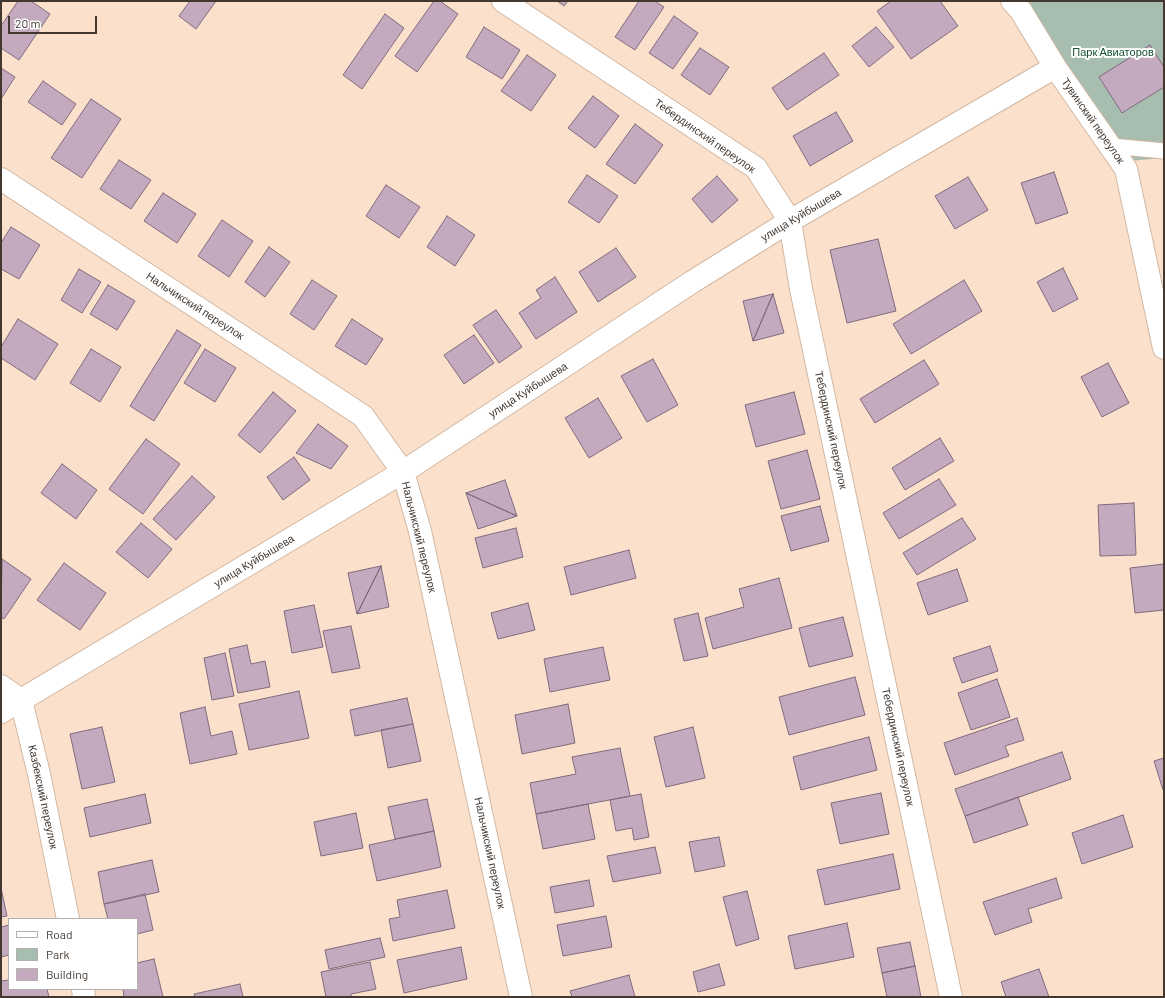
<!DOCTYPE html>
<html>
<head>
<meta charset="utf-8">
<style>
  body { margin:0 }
  #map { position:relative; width:1165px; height:998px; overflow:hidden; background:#fbe0cb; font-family:Barlow,sans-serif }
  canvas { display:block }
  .frame { position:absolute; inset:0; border:2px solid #433830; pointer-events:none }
  .legend { position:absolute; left:8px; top:918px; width:130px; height:72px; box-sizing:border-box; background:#fff; border:1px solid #b4afac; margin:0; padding:5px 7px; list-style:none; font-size:12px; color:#433830 }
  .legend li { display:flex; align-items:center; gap:8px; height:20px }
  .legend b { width:20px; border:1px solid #b4afac }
  .scale { position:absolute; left:8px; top:16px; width:89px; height:18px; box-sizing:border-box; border:2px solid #433830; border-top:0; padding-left:5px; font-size:12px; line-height:14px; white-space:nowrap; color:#433830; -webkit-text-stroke:3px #fff; paint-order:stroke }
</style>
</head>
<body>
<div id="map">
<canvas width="1165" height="998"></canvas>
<div class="frame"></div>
<ul class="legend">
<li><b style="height:5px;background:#fff"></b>Road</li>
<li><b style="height:11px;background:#a6bdaf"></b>Park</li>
<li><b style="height:11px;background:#c3aabf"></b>Building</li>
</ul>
<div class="scale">20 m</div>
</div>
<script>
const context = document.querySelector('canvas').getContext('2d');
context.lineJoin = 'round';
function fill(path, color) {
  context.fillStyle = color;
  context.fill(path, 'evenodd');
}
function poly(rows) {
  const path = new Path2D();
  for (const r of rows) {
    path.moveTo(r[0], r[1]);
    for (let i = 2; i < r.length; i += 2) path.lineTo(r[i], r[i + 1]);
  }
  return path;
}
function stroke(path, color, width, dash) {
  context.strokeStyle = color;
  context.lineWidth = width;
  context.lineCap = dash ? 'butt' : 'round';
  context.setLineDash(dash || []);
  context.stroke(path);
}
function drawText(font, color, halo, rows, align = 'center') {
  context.font = font + ' Barlow,sans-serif';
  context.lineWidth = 4;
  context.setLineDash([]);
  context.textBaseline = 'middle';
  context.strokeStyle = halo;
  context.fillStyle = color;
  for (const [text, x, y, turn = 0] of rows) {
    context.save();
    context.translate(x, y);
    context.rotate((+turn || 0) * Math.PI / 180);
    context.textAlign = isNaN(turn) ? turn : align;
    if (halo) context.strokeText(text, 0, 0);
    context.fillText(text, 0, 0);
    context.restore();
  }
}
fill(poly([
  [1029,1,1164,1,1164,158,1128,161,1059,63]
]), '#a6bdaf');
const building = poly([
  [18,1,31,1,50,14,19,60,1,48,1,26,18,1],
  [190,1,216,1,196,29,179,16,190,1],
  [434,1,440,1,458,14,417,72,395,56,434,1],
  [557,1,568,1,564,6,557,1],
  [639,1,655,1,664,7,635,50,615,37,639,1],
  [891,1,940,1,958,26,911,59,877,11,891,1],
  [385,14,404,28,362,89,343,75,385,14],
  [674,16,698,33,673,69,649,53,674,16],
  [484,27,520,50,502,79,466,57,484,27],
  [876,27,894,47,869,67,852,46,876,27],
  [1150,45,1164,67,1164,87,1122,113,1099,77,1150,45],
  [700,48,729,67,710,95,681,75,700,48],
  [824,53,839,75,787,110,772,88,824,53],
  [527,55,556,75,531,111,501,91,527,55],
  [1,68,15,77,1,99,1,68],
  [43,81,76,104,62,125,28,102,43,81],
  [593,96,619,116,595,148,568,128,593,96],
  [91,99,121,119,82,178,51,158,91,99],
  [836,112,853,141,810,166,793,136,836,112],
  [635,124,663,145,635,184,606,164,635,124],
  [119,160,151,180,131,209,100,189,119,160],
  [1054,172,1068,213,1036,224,1021,183,1054,172],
  [587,175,618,196,599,223,568,202,587,175],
  [717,176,738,200,712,223,692,199,717,176],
  [968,177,988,210,955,229,935,196,968,177],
  [386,185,420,207,399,238,366,216,386,185],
  [163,193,196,214,177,243,144,221,163,193],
  [447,216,475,235,455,266,427,247,447,216],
  [222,220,253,241,229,277,198,256,222,220],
  [11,227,40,245,19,279,1,269,1,243,11,227],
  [878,239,896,311,847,323,830,250,878,239],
  [269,247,290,262,265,297,245,282,269,247],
  [616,248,636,277,598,302,579,272,616,248],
  [1063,268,1078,299,1053,312,1037,282,1063,268],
  [79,269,101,282,82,313,61,300,79,269],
  [555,277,577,312,536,339,519,313,541,298,536,290,555,277],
  [312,280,337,296,314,330,290,314,312,280],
  [964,280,982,311,911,354,893,324,964,280],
  [108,285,135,301,117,330,90,314,108,285],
  [773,294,753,341,743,301,773,294],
  [773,294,784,333,753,341,773,294],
  [496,310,522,347,499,363,473,325,496,310],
  [18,319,58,344,35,380,1,358,1,347,18,319],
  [352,319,383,339,366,365,335,346,352,319],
  [177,330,201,345,154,421,130,406,177,330],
  [474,335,494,363,464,384,444,355,474,335],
  [91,349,121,367,100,402,70,383,91,349],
  [205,349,236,368,215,402,184,383,205,349],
  [653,359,678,405,647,422,621,376,653,359],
  [924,360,939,384,875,423,860,399,924,360],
  [1108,363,1129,403,1102,417,1081,377,1108,363],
  [273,392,296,411,260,453,238,435,273,392],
  [794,392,805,434,756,447,745,405,794,392],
  [598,398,622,438,589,458,565,418,598,398],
  [318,424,348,446,331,469,296,453,318,424],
  [940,438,954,461,905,490,892,468,940,438],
  [146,439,180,464,143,514,109,489,146,439],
  [807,450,820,499,781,509,768,461,807,450],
  [294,457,310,480,283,500,267,477,294,457],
  [62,464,97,490,76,519,41,493,62,464],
  [192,476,215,497,176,540,153,519,192,476],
  [939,479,956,505,899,539,883,513,939,479],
  [505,480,517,516,466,493,505,480],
  [466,493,517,516,478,529,466,493],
  [1134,503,1136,555,1100,556,1098,505,1134,503],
  [820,506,829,541,791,551,781,516,820,506],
  [962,518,976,539,917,575,903,553,962,518],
  [141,523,172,549,148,578,116,552,141,523],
  [516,528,523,557,483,568,475,538,516,528],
  [629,550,636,578,571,595,564,567,629,550],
  [2,559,31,579,4,619,1,617,2,559],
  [64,563,106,593,80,630,37,600,64,563],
  [1164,564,1164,610,1135,613,1130,568,1164,564],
  [381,566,357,614,348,573,381,566],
  [381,566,389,607,357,614,381,566],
  [957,569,968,601,928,615,917,583,957,569],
  [779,578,792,628,713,649,705,618,744,607,739,589,779,578],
  [528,603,535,630,498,639,491,613,528,603],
  [314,605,323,647,292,653,284,611,314,605],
  [698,613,708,656,684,661,674,619,698,613],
  [843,617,853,656,809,667,799,628,843,617],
  [351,626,360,668,332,673,323,631,351,626],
  [247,645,251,664,265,661,270,687,238,693,229,649,247,645],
  [990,646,998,671,962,683,953,658,990,646],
  [603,647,610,680,550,692,544,659,603,647],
  [225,653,234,696,212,700,204,658,225,653],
  [855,677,865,715,789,735,779,697,855,677],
  [997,679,1010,717,971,730,958,693,997,679],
  [299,691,309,738,249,750,239,704,299,691],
  [407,698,413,724,355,736,350,710,407,698],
  [568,704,575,743,522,754,515,715,568,704],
  [205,707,211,736,232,731,237,754,190,764,180,713,205,707],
  [1017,718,1024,740,1005,746,1009,756,955,775,944,743,1017,718],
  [413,724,421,761,388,768,381,730,413,724],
  [102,727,115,782,82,789,70,734,102,727],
  [693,727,705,778,666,787,654,737,693,727],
  [869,737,877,770,801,790,793,757,869,737],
  [620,748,630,796,536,814,530,783,576,774,572,757,620,748],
  [1062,752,1071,779,965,816,955,789,1062,752],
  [1164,758,1164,790,1163,790,1154,761,1164,758],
  [881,793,889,834,840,844,831,803,881,793],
  [145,794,151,823,90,837,84,808,145,794],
  [641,794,649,837,634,840,632,828,616,831,610,800,641,794],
  [1018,797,1028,825,974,843,965,816,1018,797],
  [427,799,434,831,395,839,388,807,427,799],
  [588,804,595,839,543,849,536,814,588,804],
  [356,813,363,848,321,856,314,822,356,813],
  [1123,815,1133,847,1082,864,1072,833,1123,815],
  [434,831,441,867,377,881,369,845,434,831],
  [719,837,725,866,695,872,689,842,719,837],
  [655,847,661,873,613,882,607,856,655,847],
  [893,854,900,889,825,905,817,870,893,854],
  [152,860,159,892,104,904,98,872,152,860],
  [1056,878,1062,898,1028,909,1032,922,995,935,983,902,1056,878],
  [589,880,594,906,555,913,550,887,589,880],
  [1,888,7,916,1,917,1,888],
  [447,890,455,928,393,941,389,919,400,917,397,900,447,890],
  [747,891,759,939,736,946,723,897,747,891],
  [145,894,153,930,137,934,137,919,108,919,104,904,145,894],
  [606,916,612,947,563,956,557,925,606,916],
  [847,923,854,957,795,969,788,936,847,923],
  [9,925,9,955,1,957,1,927,9,925],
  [380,938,385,957,329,969,325,950,380,938],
  [910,942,915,966,882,973,877,948,910,942],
  [461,947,467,979,404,993,397,960,461,947],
  [154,959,163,997,124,997,123,989,137,989,137,963,154,959],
  [370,962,376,989,351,994,351,997,326,997,321,972,370,962],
  [719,964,725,985,698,992,693,972,719,964],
  [915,966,921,997,887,997,882,973,915,966],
  [1039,969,1049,997,1006,997,1001,982,1039,969],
  [629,975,635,997,572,997,570,991,629,975],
  [9,980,9,989,47,989,49,997,1,997,1,981,9,980],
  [240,984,243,997,195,997,194,994,240,984]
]);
fill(building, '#c3aabf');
stroke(building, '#816a7e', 1);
const service = poly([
  [1111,146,1164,151]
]);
const minor = poly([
  [503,1,756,168,790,221,801,289,951,997],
  [1012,1,1021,11,1055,67,1126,169,1164,348],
  [1,179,363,416,403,472,420,531,521,997],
  [1,686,21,700,39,774,68,919],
  [1,712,403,472,692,282,790,221,1055,67],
  [83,989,84,997]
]);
stroke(service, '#d2b8a3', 17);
stroke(minor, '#d2b8a3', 24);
stroke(service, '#fff', 15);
stroke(minor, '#fff', 22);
drawText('11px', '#155234', '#fff', [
  ["Парк Авиаторов",1113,52]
]);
drawText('11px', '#433830', '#fff', [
  ["Тувинский переулок",1093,121,55],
  ["Тебердинский переулок",705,136,35],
  ["улица Куйбышева",801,215,-31],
  ["Нальчикский переулок",195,306,33],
  ["улица Куйбышева",528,390,-33],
  ["Тебердинский переулок",831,430,78],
  ["Нальчикский переулок",419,537,76],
  ["улица Куйбышева",254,561,-31],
  ["Тебердинский переулок",898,747,78],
  ["Казбекский переулок",43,797,78],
  ["Нальчикский переулок",490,853,78]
]);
</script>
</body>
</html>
